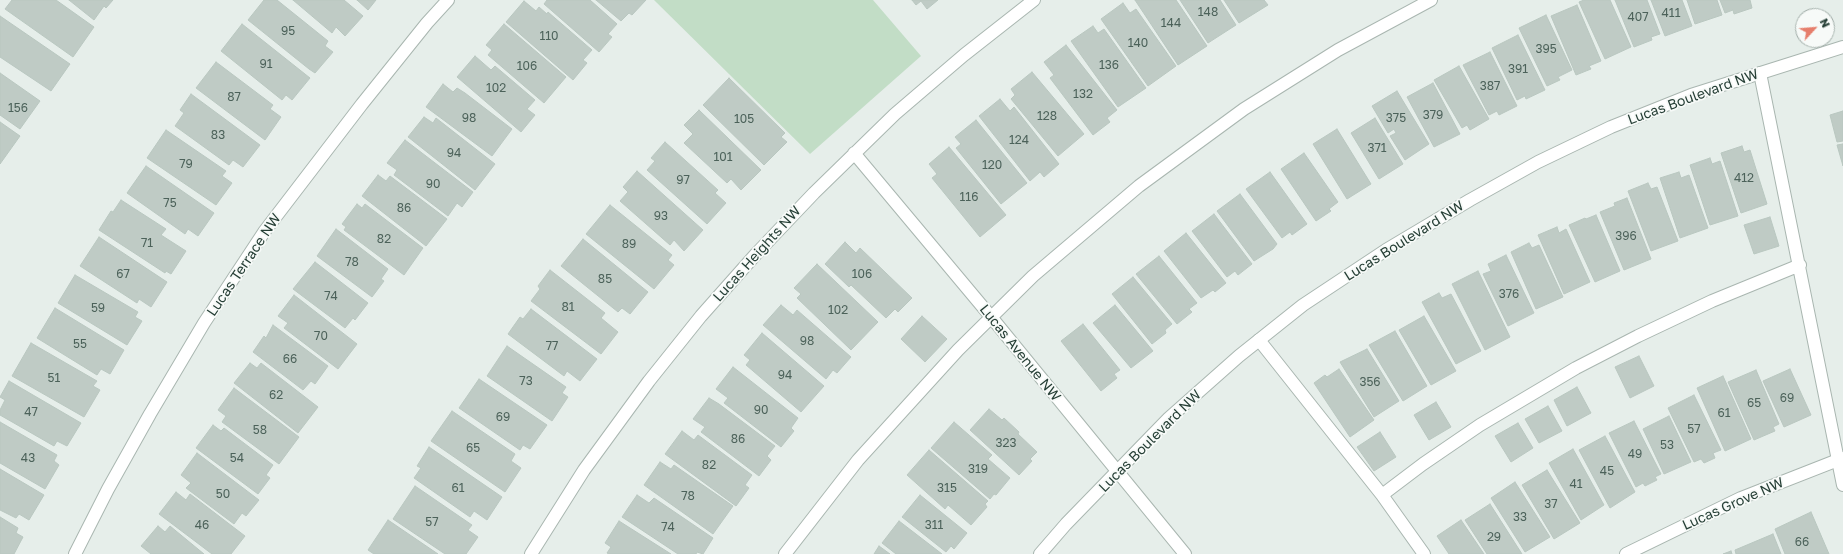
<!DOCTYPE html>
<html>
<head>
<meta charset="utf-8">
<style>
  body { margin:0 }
  #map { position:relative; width:1843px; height:554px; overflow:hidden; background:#e6eeea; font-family:"Golos Text",sans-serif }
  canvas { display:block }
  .north { position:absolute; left:1795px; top:8px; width:40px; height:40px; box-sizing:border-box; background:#f7faf8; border:1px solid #a3afaa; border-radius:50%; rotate:64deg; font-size:11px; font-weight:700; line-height:16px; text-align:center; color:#263f36 }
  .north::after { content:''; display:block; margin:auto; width:14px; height:18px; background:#e67e6c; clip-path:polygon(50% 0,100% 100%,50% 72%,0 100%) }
</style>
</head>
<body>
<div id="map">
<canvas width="1843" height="554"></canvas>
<div class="north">N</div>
</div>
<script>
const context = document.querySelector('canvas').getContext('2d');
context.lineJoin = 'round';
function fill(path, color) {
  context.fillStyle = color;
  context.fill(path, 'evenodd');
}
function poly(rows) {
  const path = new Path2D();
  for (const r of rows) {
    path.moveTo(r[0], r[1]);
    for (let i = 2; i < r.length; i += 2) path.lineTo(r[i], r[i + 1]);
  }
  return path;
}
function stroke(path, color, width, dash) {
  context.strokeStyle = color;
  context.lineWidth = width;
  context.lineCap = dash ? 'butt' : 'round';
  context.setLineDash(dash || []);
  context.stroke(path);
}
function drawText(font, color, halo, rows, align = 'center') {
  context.font = font + ' "Golos Text",sans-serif';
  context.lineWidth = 3.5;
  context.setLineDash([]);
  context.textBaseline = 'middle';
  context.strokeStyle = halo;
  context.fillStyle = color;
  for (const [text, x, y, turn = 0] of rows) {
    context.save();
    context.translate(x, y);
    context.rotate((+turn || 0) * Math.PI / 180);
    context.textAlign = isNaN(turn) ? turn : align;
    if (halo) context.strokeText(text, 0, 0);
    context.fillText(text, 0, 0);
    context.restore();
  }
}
fill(poly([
  [654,0,873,0,921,56,810,154]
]), '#c2ddc6');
const building = poly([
  [12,0,56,0,94,27,73,57,5,9,12,0],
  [69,0,113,0,106,8,104,6,94,20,69,0],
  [264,0,277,0,328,41,325,46,333,52,315,73,309,69,248,20,264,0],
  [293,0,344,0,363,16,345,36,336,27,332,33,293,0],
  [357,0,376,0,368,10,357,0],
  [547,0,590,0,617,24,608,34,612,37,599,52,544,4,547,0],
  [596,0,646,0,632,15,629,13,621,21,596,0],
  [912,0,938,0,927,9,921,1,916,5,912,0],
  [1135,0,1176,0,1207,46,1178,65,1135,0],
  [1180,0,1220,0,1236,25,1208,43,1180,0],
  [1224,0,1264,0,1268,5,1239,23,1224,0],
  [1584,0,1610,0,1631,47,1605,59,1579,2,1584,0],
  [1615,0,1647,0,1660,34,1651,37,1652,40,1634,47,1615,0],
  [1651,0,1682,0,1692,26,1665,36,1651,0],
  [1687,0,1717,0,1722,15,1695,24,1687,0],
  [1720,0,1750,0,1752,8,1734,14,1733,10,1725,13,1720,0],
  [524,1,536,11,539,7,547,14,548,12,592,50,583,60,587,63,573,80,506,22,524,1],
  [1123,3,1130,13,1136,9,1176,66,1148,86,1101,19,1123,3],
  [1577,5,1601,61,1589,66,1591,69,1576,75,1551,16,1577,5],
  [1546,15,1572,70,1558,77,1560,80,1547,86,1519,28,1546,15],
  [0,16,70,64,51,91,0,57,0,16],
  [242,24,310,78,292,100,286,95,282,100,221,51,242,24],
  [504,24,566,77,544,103,488,55,492,50,486,45,504,24],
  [1093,26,1098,33,1104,29,1146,88,1118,107,1071,41,1093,26],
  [1518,35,1545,90,1526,99,1525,96,1517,100,1492,48,1518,35],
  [1066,45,1117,110,1107,118,1110,122,1093,135,1050,78,1054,75,1044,62,1066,45],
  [1490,52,1517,106,1499,115,1497,111,1489,115,1463,65,1490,52],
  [475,56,491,70,495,66,535,100,527,109,535,115,521,132,457,77,475,56],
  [216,62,273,105,270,109,281,117,265,140,196,88,216,62],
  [1459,66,1489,119,1470,130,1467,125,1462,128,1434,80,1459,66],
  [1032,72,1084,134,1058,156,1011,99,1015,95,1011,89,1032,72],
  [0,73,40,101,20,129,0,115,0,73],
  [729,78,785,133,781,137,787,142,764,165,703,105,729,78],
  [1433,83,1460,134,1434,147,1407,97,1433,83],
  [443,84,453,92,457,88,465,93,512,129,492,156,426,107,443,84],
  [1397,91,1429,144,1405,160,1390,136,1396,133,1394,129,1388,133,1372,106,1397,91],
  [191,94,260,145,243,167,233,160,229,165,175,126,184,113,180,110,191,94],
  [1000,99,1010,111,1014,107,1059,164,1044,177,1040,172,1030,181,979,116,1000,99],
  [699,110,761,170,741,190,731,179,727,183,684,143,693,134,684,125,699,110],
  [1843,111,1843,141,1837,142,1830,115,1843,111],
  [424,117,433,123,436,118,495,164,475,190,408,137,424,117],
  [1375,118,1403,164,1379,179,1351,133,1375,118],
  [976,120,1027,183,1001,204,956,148,961,144,955,137,976,120],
  [0,122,20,136,0,164,0,122],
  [1337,129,1371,184,1347,199,1313,144,1337,129],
  [166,130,226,171,222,176,232,183,216,205,147,158,166,130],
  [405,140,473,192,462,207,457,203,448,216,394,175,397,170,387,163,405,140],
  [665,142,718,190,715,193,726,203,707,224,647,170,655,161,651,158,665,142],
  [1843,144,1843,166,1837,145,1843,144],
  [1742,146,1744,152,1750,150,1767,204,1741,213,1721,153,1742,146],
  [949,147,1006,215,980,237,932,178,937,174,929,164,949,147],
  [1304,153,1338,202,1329,209,1331,211,1316,221,1281,169,1304,153],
  [1710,158,1712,164,1720,161,1738,216,1710,225,1690,165,1710,158],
  [146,166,214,213,198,236,188,229,185,234,127,193,146,166],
  [637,171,703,230,684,251,674,240,670,245,620,201,628,192,623,187,637,171],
  [1270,172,1307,224,1292,235,1290,232,1282,238,1246,189,1270,172],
  [1679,172,1681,178,1689,175,1708,228,1680,238,1660,178,1679,172],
  [378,175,386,181,390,176,447,219,426,246,362,196,378,175],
  [1648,183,1651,189,1657,187,1678,241,1651,251,1628,191,1648,183],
  [1240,194,1277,244,1273,249,1254,261,1217,211,1240,194],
  [1627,198,1651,259,1624,270,1600,212,1615,206,1614,203,1627,198],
  [121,200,166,229,161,235,186,251,171,274,166,271,165,273,99,230,111,211,113,212,121,200],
  [357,204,362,208,365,204,423,248,404,275,344,230,346,227,342,224,357,204],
  [610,205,672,255,668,260,674,265,654,289,586,234,610,205],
  [1214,214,1252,264,1238,275,1235,271,1227,277,1192,231,1214,214],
  [1596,215,1620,271,1595,282,1569,225,1585,218,1586,219,1596,215],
  [1770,217,1779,246,1754,254,1744,225,1770,217],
  [1557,227,1559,233,1566,229,1590,282,1564,294,1538,235,1557,227],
  [336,229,388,269,381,279,384,281,372,297,317,256,336,229],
  [1186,233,1226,283,1215,292,1213,290,1201,298,1164,251,1186,233],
  [99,237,167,282,151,307,139,299,137,303,80,266,99,237],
  [583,239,648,292,630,314,622,308,618,312,561,266,583,239],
  [845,242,856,253,860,248,912,298,898,312,895,309,886,318,851,285,849,287,825,264,845,242],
  [1529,243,1532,248,1539,245,1563,297,1536,309,1511,252,1529,243],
  [1506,255,1534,313,1508,326,1483,274,1491,271,1488,264,1506,255],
  [1159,256,1197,303,1189,309,1192,312,1177,324,1136,274,1159,256],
  [315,262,368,303,355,320,353,318,345,328,293,289,315,262],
  [817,264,878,322,851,350,797,298,801,294,794,288,817,264],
  [550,270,605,313,601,318,618,332,601,354,531,301,540,289,538,286,550,270],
  [1478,271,1510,337,1485,350,1452,284,1478,271],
  [75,275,138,312,135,317,142,321,127,345,58,303,75,275],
  [1133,277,1172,324,1165,330,1166,333,1152,344,1112,294,1133,277],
  [1439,293,1442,298,1451,294,1481,351,1456,364,1422,302,1439,293],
  [294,295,357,344,338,369,284,328,288,323,278,316,294,295],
  [781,305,793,315,797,310,851,357,837,373,833,370,826,379,763,325,781,305],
  [1115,305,1153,351,1131,368,1093,323,1115,305],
  [55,308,124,350,110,374,101,369,97,375,37,338,55,308],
  [531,309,597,359,580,381,567,371,564,376,508,334,520,317,523,319,531,309],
  [922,316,947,339,925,362,901,339,922,316],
  [1424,316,1456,371,1431,385,1399,330,1424,316],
  [1083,324,1120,370,1114,374,1117,378,1101,391,1061,341,1083,324],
  [273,325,328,366,315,384,311,381,303,390,253,352,264,336,266,338,273,325],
  [1395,331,1427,386,1403,401,1369,345,1395,331],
  [762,333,824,386,801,412,746,365,750,360,744,355,762,333],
  [31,343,97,381,93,386,100,390,84,417,12,376,31,343],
  [507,346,566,387,562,393,568,397,552,421,487,376,507,346],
  [1367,349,1399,401,1374,417,1340,362,1367,349],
  [1639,356,1654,386,1630,398,1615,367,1639,356],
  [250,363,257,368,261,363,318,407,298,433,234,383,250,363],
  [733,367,798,418,791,428,794,431,781,447,724,403,728,398,716,389,733,367],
  [1339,369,1374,420,1350,437,1314,383,1325,375,1327,377,1339,369],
  [1790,369,1811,415,1784,427,1763,381,1790,369],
  [1756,370,1779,424,1773,427,1775,431,1754,440,1728,382,1756,370],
  [1723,376,1751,439,1725,451,1697,388,1723,376],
  [479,379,547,425,530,449,523,445,520,450,459,408,479,379],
  [9,381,81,423,67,446,57,441,54,446,0,415,0,410,5,400,0,397,9,381],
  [1577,387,1591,413,1567,426,1554,400,1577,387],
  [234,388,299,437,279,464,222,422,226,416,218,410,234,388],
  [1694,395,1721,450,1713,453,1715,458,1704,463,1701,459,1694,462,1668,408,1694,395],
  [709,398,719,404,775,446,767,456,771,460,759,476,701,432,705,427,693,419,709,398],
  [1436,402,1451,427,1429,440,1414,415,1436,402],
  [1548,406,1562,431,1539,443,1525,419,1548,406],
  [989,409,1002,420,1004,418,1019,432,1018,434,1037,452,1030,459,1032,461,1019,475,970,430,989,409],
  [452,411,515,454,511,461,521,468,505,492,431,441,452,411],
  [1669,416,1691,462,1664,474,1643,429,1669,416],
  [1634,421,1661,474,1655,477,1657,480,1645,486,1643,483,1636,487,1609,433,1634,421],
  [0,422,57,455,54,461,59,465,45,489,0,463,0,422],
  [954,422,992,455,988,459,1010,478,996,495,994,494,990,499,931,448,954,422],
  [1518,423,1533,448,1511,462,1495,436,1518,423],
  [213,425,221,431,224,428,273,465,266,475,270,478,258,494,196,448,213,425],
  [682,431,694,440,698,435,752,475,745,485,749,488,736,506,665,454,682,431],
  [1380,432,1396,457,1374,471,1357,447,1380,432],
  [1605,436,1635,492,1610,508,1579,450,1605,436],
  [429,447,502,497,487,520,474,511,470,517,414,478,421,468,417,466,429,447],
  [1573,449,1604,505,1581,520,1549,463,1573,449],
  [929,450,988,501,985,504,987,507,971,525,948,505,945,509,907,475,929,450],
  [197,453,259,500,246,516,242,513,234,524,186,488,191,483,181,475,197,453],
  [660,462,671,469,674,465,733,506,713,534,644,485,660,462],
  [0,469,44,495,29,520,19,514,16,518,0,510,0,469],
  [1547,470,1580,523,1554,539,1522,485,1547,470],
  [1515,482,1550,537,1525,552,1491,498,1515,482],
  [415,486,472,525,468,530,478,537,466,554,445,554,393,519,415,486],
  [176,492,186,500,190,494,245,536,231,554,212,554,159,514,176,492],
  [637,495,649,503,654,498,713,538,703,554,697,552,696,554,678,554,622,517,637,495],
  [920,495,967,533,954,549,951,546,946,552,902,517,920,495],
  [1490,504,1522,554,1487,554,1465,520,1490,504],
  [1811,512,1829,554,1785,554,1775,529,1811,512],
  [0,517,18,528,16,533,23,537,14,554,0,554,0,517],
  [388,520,438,554,374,554,368,550,388,520],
  [1461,520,1484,554,1449,554,1437,536,1461,520],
  [619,521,671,554,609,554,607,553,611,547,605,543,619,521],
  [899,521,942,554,896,554,882,543,899,521],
  [158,526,165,532,170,526,204,554,151,554,141,546,158,526],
  [1773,534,1781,554,1736,554,1735,550,1773,534],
  [879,546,890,554,874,554,879,546],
  [1731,551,1732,554,1723,554,1731,551]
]);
fill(building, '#bfcbc5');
stroke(building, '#b9c7c0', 1);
const lane = poly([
  [1760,73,1843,485],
  [1259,340,1382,495,1424,554],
  [1382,495,1423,464,1480,425,1576,368,1638,336,1712,301,1800,265],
  [785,554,858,460,958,350,1033,276,1139,186,1244,109,1338,50,1431,0]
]);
const street = poly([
  [854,153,992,318,1185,554],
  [75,554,108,489,150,414,204,323,264,232,362,104,427,23,448,0],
  [531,554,584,470,649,381,701,316,756,254,814,193,895,114,964,55,1034,0],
  [1040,554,1066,524,1169,418,1239,356,1303,305,1386,250,1470,200,1538,162,1611,127,1691,95,1843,47],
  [1626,554,1741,498,1843,458]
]);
stroke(lane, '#a9b6b0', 14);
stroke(street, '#a9b6b0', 14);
stroke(lane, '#fff', 12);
stroke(street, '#fff', 12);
drawText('12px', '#4c625a', null, [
  ["148",1208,12],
  ["411",1671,13],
  ["407",1638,17],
  ["144",1171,23],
  ["95",288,31],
  ["110",549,36],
  ["140",1138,43],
  ["395",1546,49],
  ["91",266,64],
  ["136",1109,65],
  ["106",527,66],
  ["391",1518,69],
  ["387",1490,86],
  ["102",496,88],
  ["132",1083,94],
  ["87",234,97],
  ["156",18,108],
  ["379",1433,115],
  ["128",1047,116],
  ["98",469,118],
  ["375",1396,118],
  ["105",744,119],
  ["83",218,135],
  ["124",1019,140],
  ["371",1377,148],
  ["94",454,153],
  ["101",723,157],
  ["79",186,164],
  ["120",992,165],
  ["412",1744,178],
  ["97",683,180],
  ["90",433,184],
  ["116",969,197],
  ["75",170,203],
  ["86",404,208],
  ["93",661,216],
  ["396",1626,236],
  ["82",384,239],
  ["71",147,243],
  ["89",629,244],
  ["78",352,262],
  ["67",123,274],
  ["106",862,274],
  ["85",605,279],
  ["376",1509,294],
  ["74",331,296],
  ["81",568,307],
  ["59",98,308],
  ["102",838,310],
  ["70",321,336],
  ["98",807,341],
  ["55",80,344],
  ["77",552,346],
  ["66",290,359],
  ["94",785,375],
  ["51",54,378],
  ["73",526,381],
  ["356",1370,382],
  ["62",276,395],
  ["69",1787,398],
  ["65",1754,403],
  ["90",761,410],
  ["47",31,412],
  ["61",1724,413],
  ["69",503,417],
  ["57",1694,429],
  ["58",260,430],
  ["86",738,439],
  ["323",1006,443],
  ["53",1667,445],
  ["65",473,448],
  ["49",1635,454],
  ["43",28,458],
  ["54",237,458],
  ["82",709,465],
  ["319",978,469],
  ["45",1607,471],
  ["41",1576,484],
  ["61",458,488],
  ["315",947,488],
  ["50",223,494],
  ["78",688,496],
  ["37",1551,504],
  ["33",1520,517],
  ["57",432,522],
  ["46",202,525],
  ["311",934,525],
  ["74",668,527],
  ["29",1494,537],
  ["66",1802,542]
]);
drawText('14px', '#263f36', '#f7faf8', [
  ["Lucas Boulevard NW",1693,97,-20],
  ["Lucas Boulevard NW",1404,241,-32],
  ["Lucas Heights NW",757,254,-48],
  ["Lucas Terrace NW",244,265,-56],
  ["Lucas Avenue NW",1020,353,51],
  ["Lucas Boulevard NW",1150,441,-45],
  ["Lucas Grove NW",1733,504,-24]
]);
</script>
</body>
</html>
